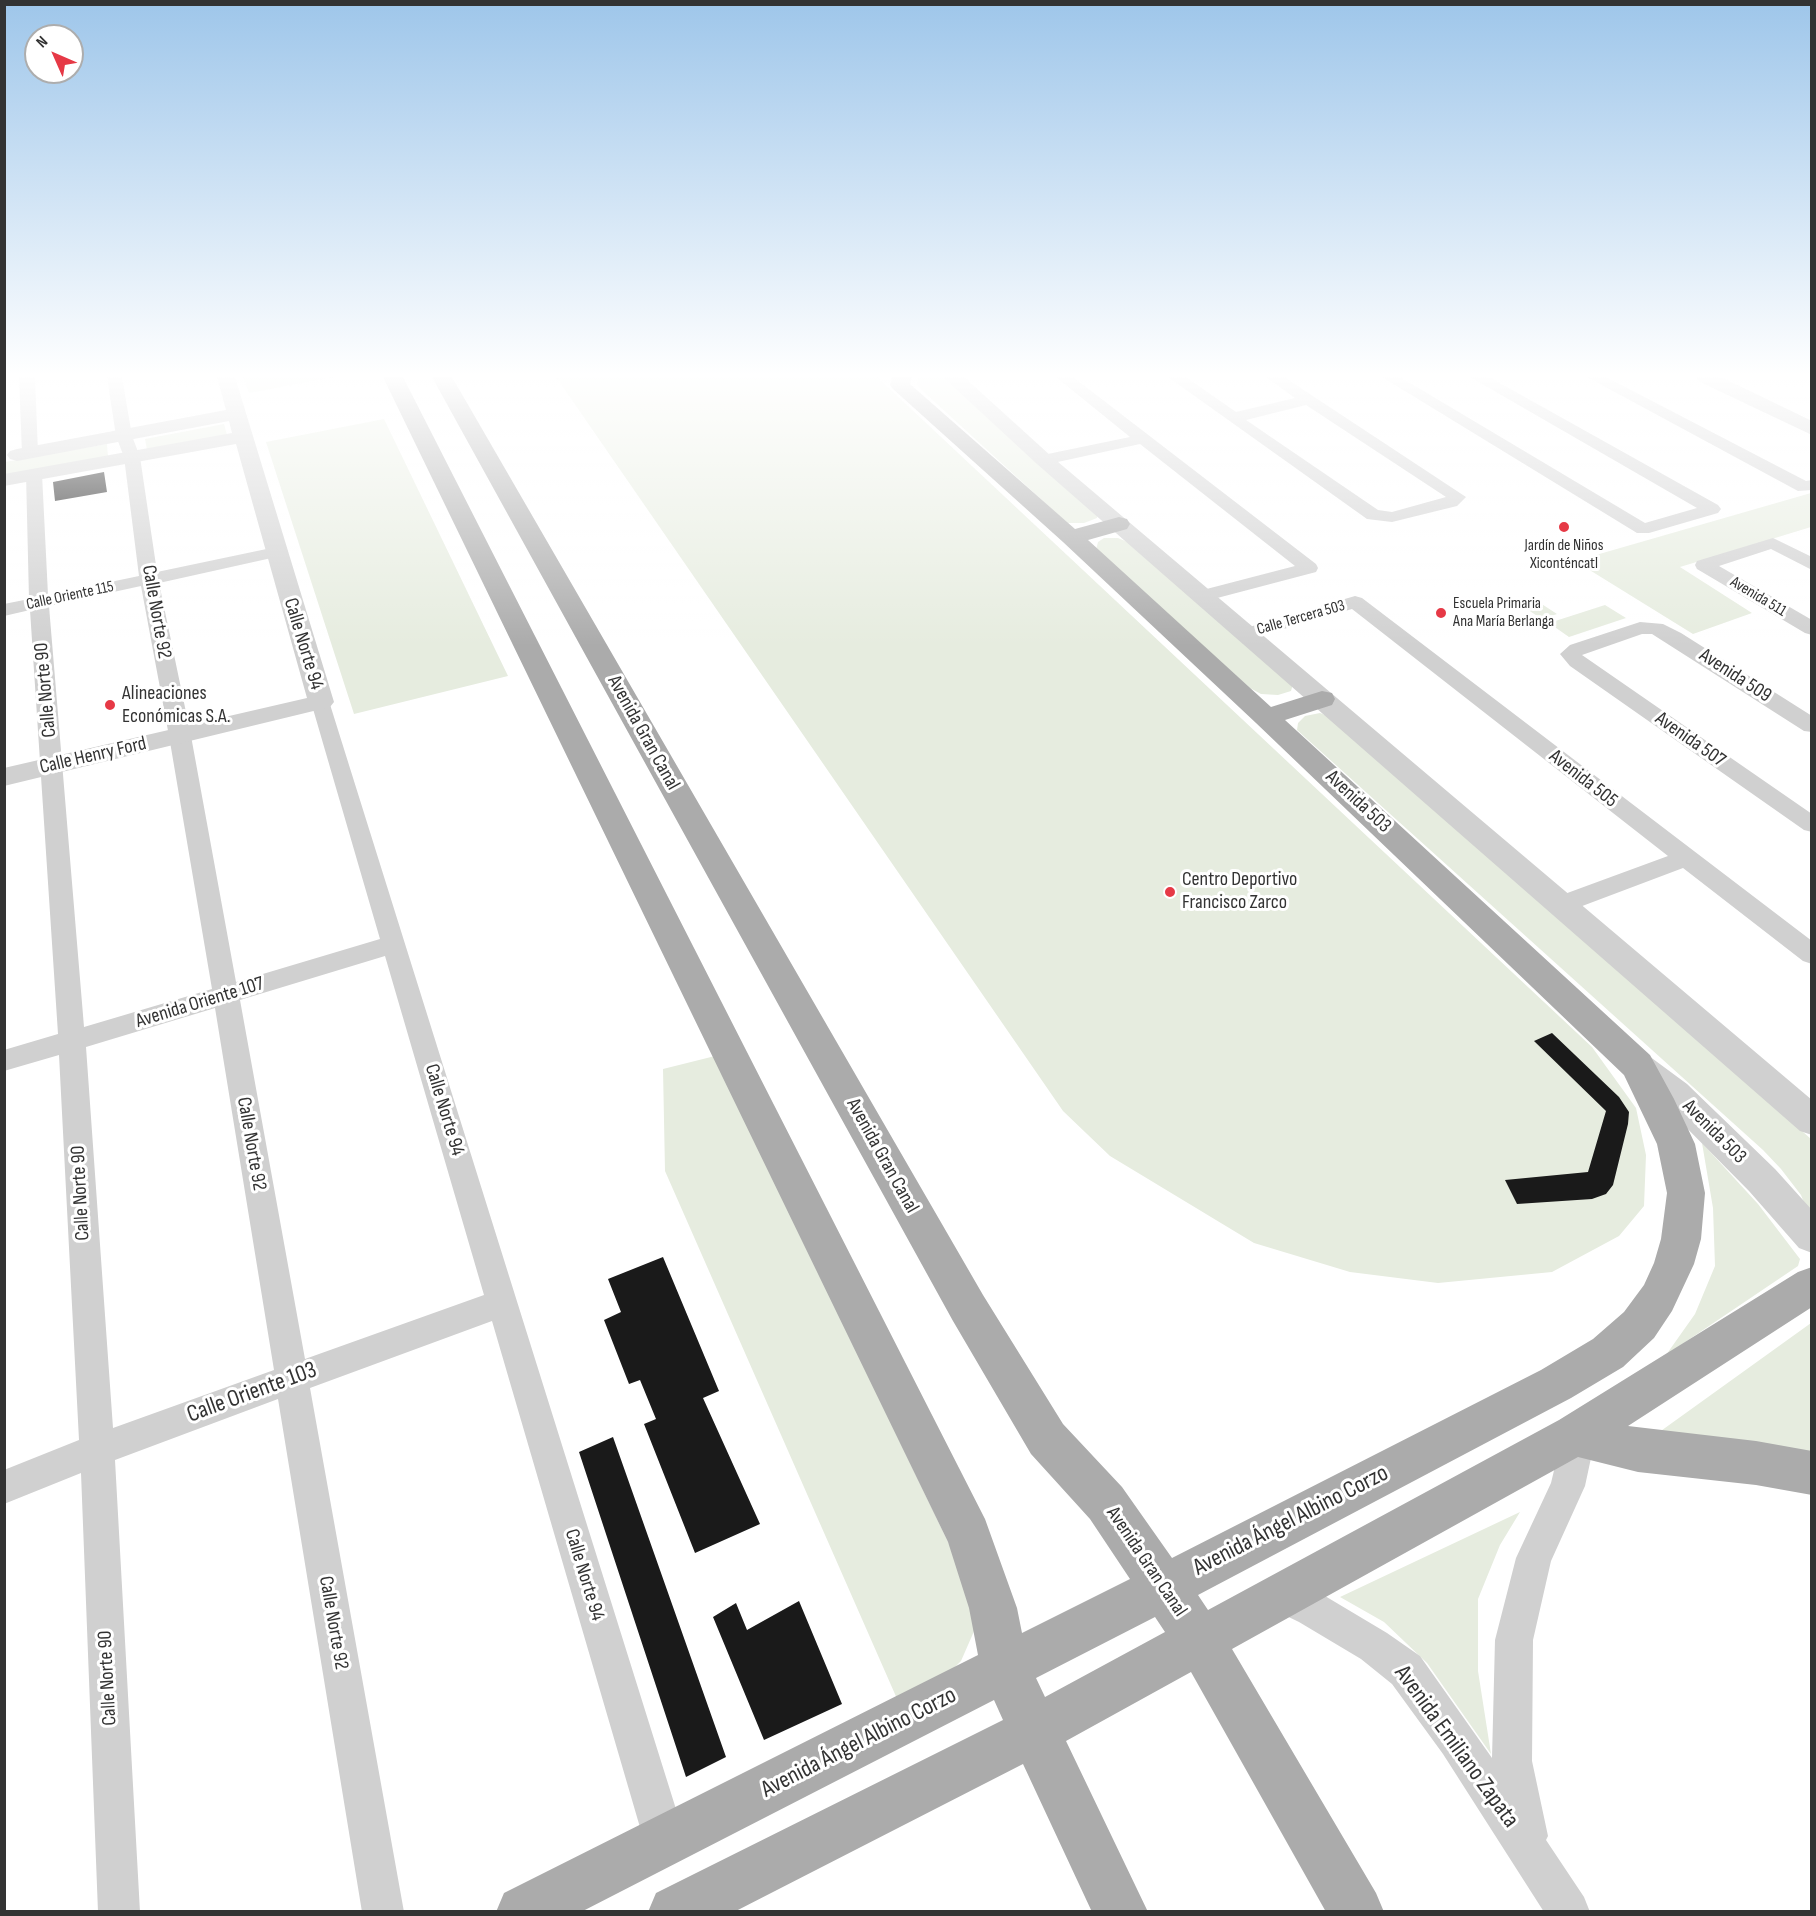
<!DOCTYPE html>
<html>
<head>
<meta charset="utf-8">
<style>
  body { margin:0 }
  #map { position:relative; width:1816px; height:1916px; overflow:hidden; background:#fff; font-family:"Sofia Sans Condensed",sans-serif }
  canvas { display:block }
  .frame { position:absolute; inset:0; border:6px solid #333; pointer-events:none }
  .north { position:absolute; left:24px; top:24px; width:60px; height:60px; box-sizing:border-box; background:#fff; border:2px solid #adadad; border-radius:50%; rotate:315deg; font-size:16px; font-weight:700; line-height:24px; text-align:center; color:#333 }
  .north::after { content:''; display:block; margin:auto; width:21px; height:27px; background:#e63946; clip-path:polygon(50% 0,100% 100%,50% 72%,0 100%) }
</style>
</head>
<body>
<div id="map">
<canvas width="1816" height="1916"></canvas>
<div class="frame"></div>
<div class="north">N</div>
</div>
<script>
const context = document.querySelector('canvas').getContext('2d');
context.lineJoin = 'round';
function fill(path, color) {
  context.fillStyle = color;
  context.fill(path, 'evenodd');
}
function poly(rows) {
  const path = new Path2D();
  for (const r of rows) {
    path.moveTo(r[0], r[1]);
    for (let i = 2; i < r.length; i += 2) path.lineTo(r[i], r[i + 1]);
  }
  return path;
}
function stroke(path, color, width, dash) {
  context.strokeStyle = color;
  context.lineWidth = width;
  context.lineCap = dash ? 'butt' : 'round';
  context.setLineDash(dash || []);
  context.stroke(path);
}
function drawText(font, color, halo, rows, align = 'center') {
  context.font = font + ' "Sofia Sans Condensed",sans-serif';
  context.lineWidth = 6;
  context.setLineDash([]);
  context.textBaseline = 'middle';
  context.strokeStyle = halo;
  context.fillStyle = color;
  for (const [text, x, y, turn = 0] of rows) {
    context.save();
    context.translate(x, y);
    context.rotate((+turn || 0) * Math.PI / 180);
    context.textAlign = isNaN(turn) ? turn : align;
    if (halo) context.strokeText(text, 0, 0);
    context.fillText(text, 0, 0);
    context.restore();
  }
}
fill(poly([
  [243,377,335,377,249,393],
  [556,377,877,377,1592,1047,1636,1108,1646,1155,1644,1206,1619,1236,1552,1272,1438,1283,1350,1272,1254,1243,1110,1156,1063,1111],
  [919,377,944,377,1097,513,1097,518,1084,523,1068,523,1055,512,926,394,916,384],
  [384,419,508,676,354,714,266,442],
  [224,424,227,435,147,450,145,439],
  [107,444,108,457,5,476,5,462],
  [1811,493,1811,527,1680,567,1752,613,1693,634,1575,561],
  [1104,538,1118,538,1130,543,1293,684,1291,691,1278,695,1261,694,1250,688,1096,550,1098,542],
  [1534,599,1557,614,1542,619,1519,604],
  [1605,605,1626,618,1569,637,1549,623],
  [1320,713,1335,719,1811,1139,1811,1220,1801,1195,1781,1169,1763,1150,1297,730,1298,723,1305,716],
  [715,1056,960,1567,975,1629,961,1661,940,1682,898,1701,665,1171,663,1069],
  [1702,1143,1758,1204,1800,1259,1798,1266,1666,1355,1695,1314,1715,1266,1713,1208],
  [1811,1323,1811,1454,1658,1433],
  [1520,1512,1500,1545,1478,1599,1478,1671,1491,1754,1427,1663,1384,1622,1340,1597]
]), '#e6ecdf');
fill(poly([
  [104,472,107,492,55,501,53,482],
  [1552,1033,1619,1097,1629,1112,1628,1124,1613,1185,1606,1194,1592,1199,1517,1204,1505,1180,1588,1172,1606,1111,1534,1041],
  [663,1257,719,1391,703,1398,760,1524,695,1553,644,1424,656,1419,640,1380,629,1384,604,1320,621,1312,608,1279],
  [613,1437,726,1757,686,1777,579,1452],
  [799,1601,842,1704,764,1740,713,1617,736,1603,747,1630]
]), '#1a1a1a');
fill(poly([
  [19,377,35,377,38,453,30,458,22,453,19,377],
  [107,377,122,377,132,436,140,457,157,572,276,547,282,548,285,552,282,556,276,557,159,583,191,736,236,982,380,939,311,702,314,698,321,696,328,698,686,1841,680,1856,665,1862,650,1856,644,1841,492,1321,310,1388,404,1912,362,1912,278,1399,115,1460,140,1912,98,1912,81,1473,4,1504,4,1470,79,1440,59,1055,4,1071,4,1050,58,1034,30,610,4,616,4,604,29,599,26,474,34,469,42,474,48,595,139,576,124,457,116,436,107,377],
  [141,586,169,736,212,989,84,1027,49,606,141,586],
  [385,956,484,1295,305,1359,240,1000,385,956],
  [215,1008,274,1370,113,1428,86,1047,215,1008],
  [1056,377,1073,377,1316,564,1318,568,1316,572,1202,602,1195,600,1192,596,1195,592,1295,566,1140,444,1044,465,1038,464,1036,460,1038,456,1130,437,1056,377],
  [1168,377,1186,377,1236,412,1295,398,1266,377,1284,377,1466,497,1457,506,1392,522,1367,519,1168,377],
  [1306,405,1446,497,1392,512,1378,510,1246,420,1306,405],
  [1382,377,1400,377,1645,523,1697,508,1470,377,1489,377,1718,505,1721,509,1718,513,1649,533,1637,533,1382,377],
  [1587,377,1606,377,1806,481,1812,480,1812,490,1798,491,1587,377],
  [1773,538,1812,557,1812,570,1771,549,1719,566,1812,620,1812,635,1805,633,1697,569,1695,565,1697,561,1773,538],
  [1355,596,1362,598,1812,941,1812,964,1803,961,1683,868,1569,911,1560,914,1551,911,1548,905,1551,899,1668,856,1352,609,1246,640,1239,638,1236,634,1239,630,1355,596],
  [1640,622,1663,624,1681,633,1812,716,1812,732,1804,731,1652,634,1642,634,1582,655,1812,814,1812,832,1804,830,1570,666,1560,654,1570,645,1640,622],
  [1575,1419,1587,1423,1592,1435,1591,1458,1585,1486,1551,1561,1533,1640,1532,1761,1548,1836,1546,1840,1584,1897,1590,1912,1544,1912,1443,1754,1392,1684,1361,1659,1299,1622,1270,1608,1265,1595,1270,1582,1283,1577,1325,1596,1387,1633,1420,1656,1492,1758,1495,1640,1516,1558,1551,1483,1557,1458,1558,1435,1563,1423,1575,1419]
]), '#d0d0d0');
fill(poly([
  [217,377,235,377,334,702,330,707,4,786,4,768,307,698,236,444,4,486,4,474,232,433,229,421,17,461,10,459,7,455,10,451,17,449,226,410,217,377],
  [943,377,964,377,1051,456,1812,1100,1812,1135,1800,1131,1037,464,943,377],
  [1696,377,1721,377,1812,421,1812,435,1698,381,1696,377],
  [1637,1052,1649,1056,1687,1084,1775,1169,1812,1210,1812,1253,1799,1248,1749,1191,1663,1104,1625,1074,1620,1065,1625,1056,1637,1052]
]), '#d0d0d0');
fill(poly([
  [383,377,403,377,985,1519,1017,1608,1022,1633,1130,1579,1090,1519,1031,1454,953,1321,432,377,452,377,983,1295,1063,1424,1122,1487,1172,1558,1541,1370,1593,1339,1624,1312,1644,1285,1654,1263,1661,1239,1667,1193,1657,1144,1624,1075,1256,723,1063,542,893,389,890,385,892,377,912,377,910,384,1075,529,1119,517,1127,519,1130,524,1127,529,1088,540,1271,707,1322,691,1332,693,1335,699,1332,705,1285,720,1650,1055,1674,1099,1695,1144,1705,1193,1701,1239,1694,1264,1672,1311,1654,1338,1623,1367,1571,1398,1198,1595,1208,1610,1559,1420,1798,1272,1812,1267,1812,1307,1628,1426,1756,1441,1812,1451,1812,1495,1756,1485,1638,1472,1578,1457,1232,1649,1376,1893,1384,1912,1326,1912,1191,1672,1066,1741,1148,1912,1092,1912,1023,1764,734,1912,648,1912,656,1893,1003,1720,994,1700,581,1912,496,1912,504,1893,978,1655,969,1608,948,1542,383,377],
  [1155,1617,1165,1632,1045,1697,1036,1678,1155,1617]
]), '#ababab');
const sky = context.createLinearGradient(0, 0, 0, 646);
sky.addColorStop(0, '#9ec6ea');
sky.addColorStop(0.58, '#fff');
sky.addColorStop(1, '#ffffff00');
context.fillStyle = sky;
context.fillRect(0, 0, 1816, 646);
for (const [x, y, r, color] of [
  [1564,527,6,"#e63946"],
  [1441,613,6,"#e63946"],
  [110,705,6,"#e63946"],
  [1170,892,6,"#e63946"]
]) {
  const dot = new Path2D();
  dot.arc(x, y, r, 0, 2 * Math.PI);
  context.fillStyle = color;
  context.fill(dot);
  stroke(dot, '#fff', 2);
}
drawText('16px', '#333', '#fff', [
  ["Jardín de Niños",1564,546],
  ["Xiconténcatl",1564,564],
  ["Escuela Primaria",1453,604,"left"],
  ["Ana María Berlanga",1453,622,"left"]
]);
drawText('16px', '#333', '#fff', [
  ["Calle Oriente 115",70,596,-12],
  ["Avenida 511",1758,597,31],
  ["Calle Tercera 503",1301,618,-16]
]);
drawText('20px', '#333', '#fff', [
  ["Calle Norte 92",156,612,80],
  ["Calle Norte 94",303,644,73],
  ["Avenida 509",1735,676,33],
  ["Calle Norte 90",46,690,-95],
  ["Avenida Gran Canal",643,733,61],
  ["Avenida 507",1690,740,35],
  ["Calle Henry Ford",93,756,-13],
  ["Avenida 505",1583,779,38],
  ["Avenida 503",1358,802,43],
  ["Avenida Oriente 107",200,1003,-17],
  ["Calle Norte 94",444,1110,73],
  ["Avenida 503",1714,1132,45],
  ["Calle Norte 92",251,1144,80],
  ["Avenida Gran Canal",882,1156,61],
  ["Calle Norte 90",81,1193,-93],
  ["Avenida Gran Canal",1146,1562,56],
  ["Calle Norte 94",584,1575,73],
  ["Calle Norte 92",333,1623,80],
  ["Calle Norte 90",108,1678,-93]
]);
drawText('20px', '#333', '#fff', [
  ["Alineaciones",122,694],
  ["Económicas S.A.",122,717],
  ["Centro Deportivo",1182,880],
  ["Francisco Zarco",1182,903]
], 'left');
drawText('24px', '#333', '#fff', [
  ["Calle Oriente 103",252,1393,-20],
  ["Avenida Ángel Albino Corzo",1291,1521,-27],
  ["Avenida Ángel Albino Corzo",859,1743,-27],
  ["Avenida Emiliano Zapata",1456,1747,54]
]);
</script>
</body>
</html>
